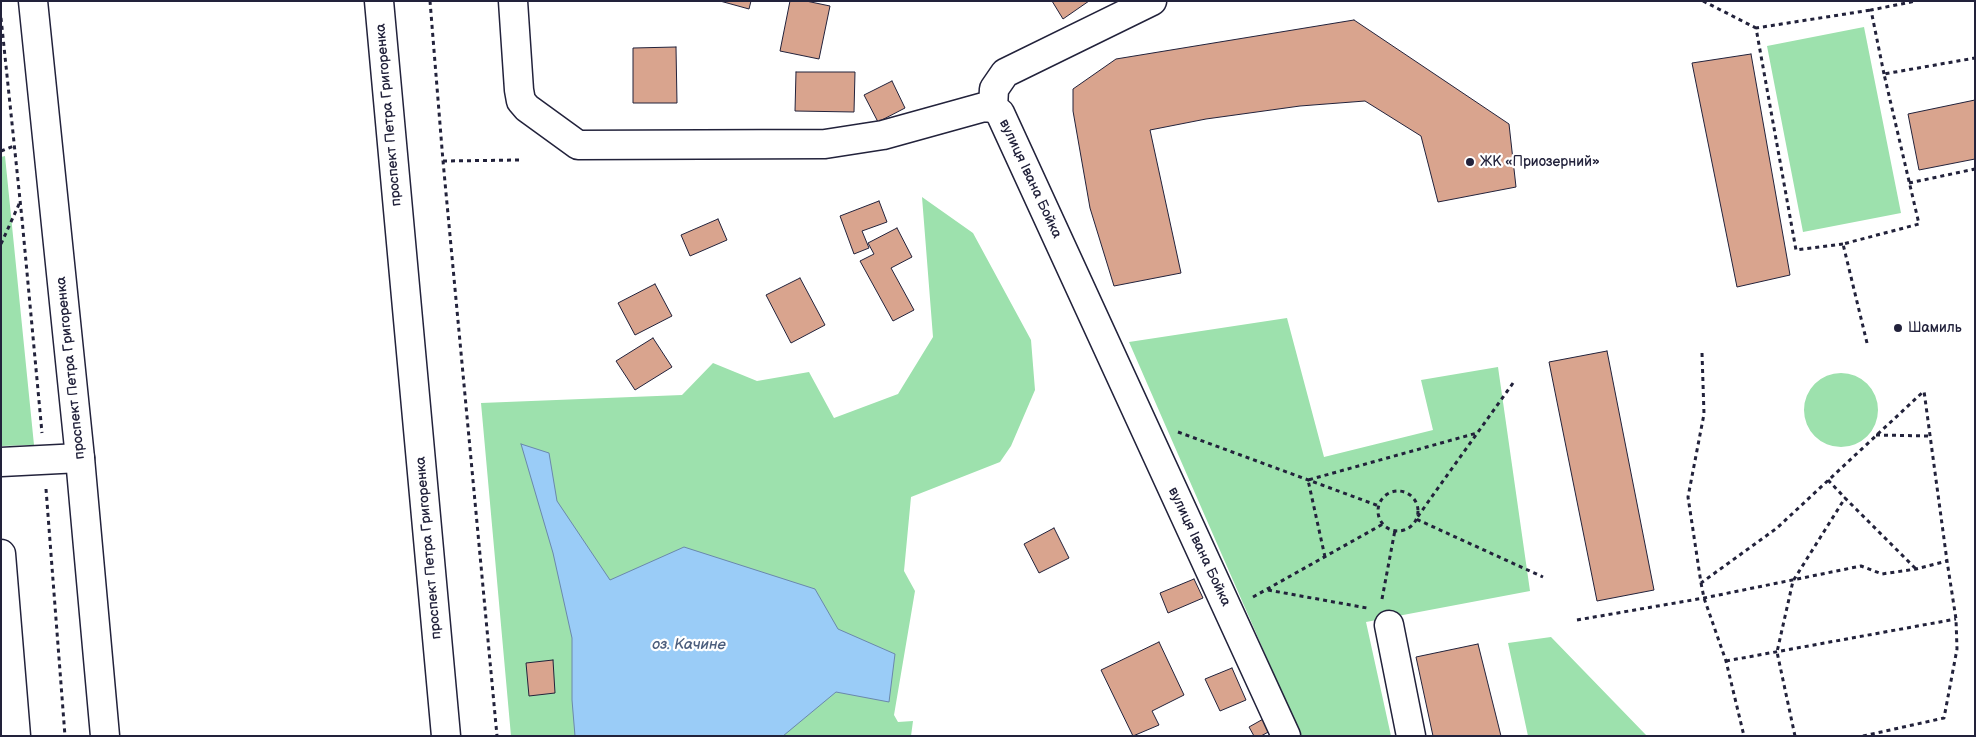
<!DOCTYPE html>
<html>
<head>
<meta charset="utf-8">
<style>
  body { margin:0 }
  #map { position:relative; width:1976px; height:737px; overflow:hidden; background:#fff; font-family:"Balsamiq Sans",sans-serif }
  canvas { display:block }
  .frame { position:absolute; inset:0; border:2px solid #22223b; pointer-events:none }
</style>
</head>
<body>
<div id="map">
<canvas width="1976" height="737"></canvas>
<div class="frame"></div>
</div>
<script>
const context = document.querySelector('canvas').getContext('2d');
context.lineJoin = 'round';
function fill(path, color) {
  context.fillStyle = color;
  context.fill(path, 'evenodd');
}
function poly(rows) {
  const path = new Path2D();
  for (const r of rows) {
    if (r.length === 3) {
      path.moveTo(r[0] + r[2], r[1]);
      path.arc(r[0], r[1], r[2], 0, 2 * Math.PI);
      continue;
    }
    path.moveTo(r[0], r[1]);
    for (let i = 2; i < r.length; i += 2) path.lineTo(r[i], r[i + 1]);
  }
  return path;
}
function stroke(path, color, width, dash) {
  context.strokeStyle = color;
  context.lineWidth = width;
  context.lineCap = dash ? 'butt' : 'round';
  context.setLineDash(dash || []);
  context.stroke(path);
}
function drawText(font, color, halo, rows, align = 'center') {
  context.font = font + ' "Balsamiq Sans",sans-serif';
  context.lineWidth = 4.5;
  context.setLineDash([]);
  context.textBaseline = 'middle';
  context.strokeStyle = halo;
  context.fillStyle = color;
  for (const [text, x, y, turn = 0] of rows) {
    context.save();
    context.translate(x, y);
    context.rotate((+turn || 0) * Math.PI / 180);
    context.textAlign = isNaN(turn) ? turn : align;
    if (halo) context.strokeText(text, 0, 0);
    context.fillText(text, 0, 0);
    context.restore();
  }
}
fill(poly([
  [1864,27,1901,213,1803,232,1767,46],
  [5,156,34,445,1,446,1,157],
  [922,197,973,233,1031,340,1035,390,1011,446,1000,462,911,497,904,571,915,591,894,715,898,722,913,721,911,736,511,736,481,403,682,395,713,363,757,381,809,372,834,418,898,394,933,337],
  [1287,318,1324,457,1433,430,1421,380,1498,367,1530,591,1366,622,1391,736,1301,736,1129,342],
  [1841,410,37],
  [1551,637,1647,736,1528,736,1508,643]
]), '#9de1ad');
const water = poly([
  [521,444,549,453,557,501,610,580,684,547,815,589,838,629,895,654,889,702,836,692,783,736,575,736,572,700,572,638,553,553,521,444]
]);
fill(water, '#9accf7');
stroke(water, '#6a88ac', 1);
const building = poly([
  [720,1,751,1,749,9,720,1],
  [790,1,806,1,830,6,819,59,780,51,790,1],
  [1052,1,1089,1,1063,19,1052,1],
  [1354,20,1509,124,1516,187,1438,202,1421,136,1365,101,1300,106,1206,119,1150,130,1181,273,1114,286,1090,208,1073,111,1073,89,1116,59,1354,20],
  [676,47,677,103,633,103,633,48,676,47],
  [1751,54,1790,275,1737,287,1692,63,1751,54],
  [796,72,855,72,854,112,795,111,796,72],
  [892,81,905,108,878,122,864,95,892,81],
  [1975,100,1975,159,1919,170,1908,114,1975,100],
  [879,201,887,222,862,231,869,248,854,254,840,216,879,201],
  [718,219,727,240,690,256,681,235,718,219],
  [897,228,912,257,891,268,914,310,893,321,860,261,874,254,868,243,897,228],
  [800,278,825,325,791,343,766,295,800,278],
  [655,284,672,316,635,335,618,303,655,284],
  [653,338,672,367,635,390,616,361,653,338],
  [1607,351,1654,590,1597,601,1549,362,1607,351],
  [1054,528,1069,558,1039,573,1024,544,1054,528],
  [1194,579,1203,598,1168,613,1160,593,1194,579],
  [1159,642,1184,695,1152,711,1159,725,1133,736,1101,670,1159,642],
  [1478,644,1501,736,1433,736,1416,657,1478,644],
  [553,660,555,693,529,696,526,663,553,660],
  [1232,668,1246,700,1220,711,1205,679,1232,668],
  [1265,718,1272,730,1261,736,1254,736,1249,727,1265,718]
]);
fill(building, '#d9a48e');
stroke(building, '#22223b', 1);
const minor = poly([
  [513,1,519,90,521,101,527,108,578,145,825,144,883,135,984,107,993,108,1000,113,1286,736],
  [993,108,994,89,1005,73,1152,1],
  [1,462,80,458],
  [1,554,16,736],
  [1389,625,1411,736]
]);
const major = poly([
  [33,1,80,458,105,736],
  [379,1,446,736]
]);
stroke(minor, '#22223b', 31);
stroke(major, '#22223b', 31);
stroke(poly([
  [430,1,443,161,497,736],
  [1703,1,1756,28],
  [1,18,22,219,42,433],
  [1884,74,1871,10,1916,1],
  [1,151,14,146],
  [443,161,520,160],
  [1909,183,1975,169],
  [1,244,20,202],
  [1843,244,1796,250,1756,28,1871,10],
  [1867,343,1843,244,1919,224,1884,74,1975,58],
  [1702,353,1704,414,1688,497,1701,583,1777,528,1924,391],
  [1513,383,1416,519,1543,577],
  [1178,432,1379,506],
  [1876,435,1930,436],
  [1828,480,1845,498],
  [46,489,65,736],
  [1398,511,20],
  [1325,557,1308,480,1477,433],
  [1701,583,1704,598,1726,661,1744,736],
  [1268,590,1367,608],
  [1253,597,1383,524],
  [1382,599,1395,530],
  [1577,620,1704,598,1861,566,1882,574,1916,569,1947,561,1924,391],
  [1726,661,1956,619],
  [1795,736,1777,652,1793,581,1845,498,1916,569],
  [1863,736,1944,718,1957,649,1956,619,1947,561]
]), '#22223b', 3, [4, 4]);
stroke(minor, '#fff', 28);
stroke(major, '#fff', 28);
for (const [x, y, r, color] of [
  [1470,162,5,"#22223b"],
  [1898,328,5,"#22223b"]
]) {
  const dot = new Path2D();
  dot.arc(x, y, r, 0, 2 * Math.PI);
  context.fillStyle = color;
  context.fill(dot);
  stroke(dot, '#fff', 2);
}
drawText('14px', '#22223b', '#fff', [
  ["проспект Петра Григоренка",389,115,-95],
  ["вулиця Івана Бойка",1030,179,65],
  ["проспект Петра Григоренка",71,368,-96],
  ["вулиця Івана Бойка",1199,547,65],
  ["проспект Петра Григоренка",429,548,-95]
]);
drawText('14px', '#22223b', '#fff', [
  ["ЖК «Приозерний»",1480,162],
  ["Шамиль",1908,328]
], 'left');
drawText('italic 15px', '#4c5e7d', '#fff', [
  ["оз. Качине",689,645]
]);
</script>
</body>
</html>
